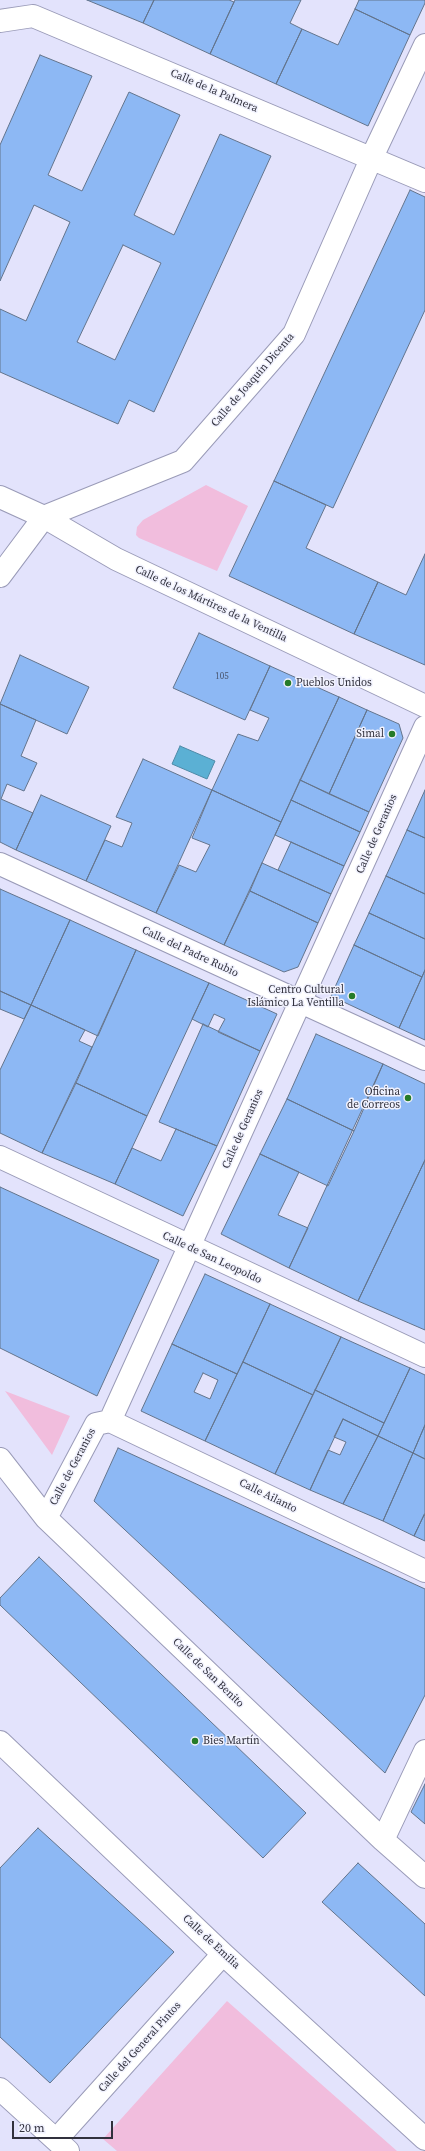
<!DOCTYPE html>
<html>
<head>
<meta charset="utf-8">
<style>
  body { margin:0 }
  #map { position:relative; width:425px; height:2151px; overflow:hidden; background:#e3e3fc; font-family:"Source Serif 4",serif }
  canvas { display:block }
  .scale { position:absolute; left:12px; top:2121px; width:101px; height:18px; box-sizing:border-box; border:2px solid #31313d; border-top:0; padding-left:5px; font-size:12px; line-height:14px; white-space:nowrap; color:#31313d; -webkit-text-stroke:3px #f1f2fe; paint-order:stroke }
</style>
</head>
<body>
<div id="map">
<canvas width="425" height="2151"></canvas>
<div class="scale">20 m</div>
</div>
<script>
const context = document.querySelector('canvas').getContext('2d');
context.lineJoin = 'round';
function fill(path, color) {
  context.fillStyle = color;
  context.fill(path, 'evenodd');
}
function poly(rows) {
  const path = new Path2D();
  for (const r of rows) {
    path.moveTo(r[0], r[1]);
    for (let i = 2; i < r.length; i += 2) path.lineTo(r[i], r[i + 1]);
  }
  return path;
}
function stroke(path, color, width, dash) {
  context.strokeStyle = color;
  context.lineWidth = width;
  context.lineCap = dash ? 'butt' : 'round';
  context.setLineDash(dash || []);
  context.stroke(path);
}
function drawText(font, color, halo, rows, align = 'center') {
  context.font = font + ' "Source Serif 4",serif';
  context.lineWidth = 3;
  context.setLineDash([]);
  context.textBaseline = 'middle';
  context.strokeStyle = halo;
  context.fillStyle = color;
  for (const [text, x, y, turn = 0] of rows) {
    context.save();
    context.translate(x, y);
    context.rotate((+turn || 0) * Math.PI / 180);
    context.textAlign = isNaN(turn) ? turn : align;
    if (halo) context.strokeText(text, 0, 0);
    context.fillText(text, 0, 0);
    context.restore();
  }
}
fill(poly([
  [206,485,248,506,217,571,139,538,136,535,137,527,143,520],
  [5,1391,70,1416,52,1455],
  [227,2001,397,2151,117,2151,103,2139]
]), '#f1bddd');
const water = poly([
  [180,746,215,761,207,779,172,764,180,746]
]);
fill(water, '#5bb0d4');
stroke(water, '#4e8aa7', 1);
const building = poly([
  [87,0,154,0,143,23,87,0],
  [154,0,229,0,234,2,210,54,143,23,154,0],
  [235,0,301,0,290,23,302,29,276,84,210,54,235,0],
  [359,0,425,0,425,3,410,35,355,9,359,0],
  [355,9,410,35,368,126,276,84,302,29,338,45,355,9],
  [40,55,92,76,48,175,82,191,129,92,180,115,134,215,174,235,220,134,271,156,154,412,129,400,118,424,0,372,0,309,26,321,70,222,34,205,0,281,0,145,40,55],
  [123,245,161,263,115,360,77,342,123,245],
  [410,190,425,197,425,310,333,508,274,481,410,190],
  [274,481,326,505,306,548,378,582,354,634,229,576,274,481],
  [425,554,425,665,354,634,378,582,406,595,425,554],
  [199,633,270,666,245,720,173,688,199,633],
  [20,655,89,687,67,734,0,704,20,655],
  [270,666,339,697,281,822,212,790,238,734,258,741,269,718,250,710,270,666],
  [339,697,367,710,329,794,300,780,339,697],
  [0,704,36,720,21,756,37,763,24,791,7,784,1,799,33,813,16,850,0,842,0,704],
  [367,710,399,724,403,738,369,812,329,794,367,710],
  [143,759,212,790,156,913,86,881,105,840,122,847,132,823,116,817,143,759],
  [300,780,369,812,360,832,291,800,300,780],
  [212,790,281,822,224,945,156,913,179,865,196,872,210,845,192,838,212,790],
  [425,790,425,838,407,830,425,790],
  [41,795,111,826,86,881,16,850,41,795],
  [291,800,360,832,344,866,275,835,291,800],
  [407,830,425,838,425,894,386,876,407,830],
  [291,842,344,866,331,894,278,870,291,842],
  [262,863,331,894,318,923,250,891,262,863],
  [386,876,425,894,425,939,369,913,386,876],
  [0,889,70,920,31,1005,0,991,0,889],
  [250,891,318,923,298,967,284,972,224,945,250,891],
  [369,913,425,939,425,970,422,977,354,945,369,913],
  [70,920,136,950,98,1036,31,1005,70,920],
  [354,945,422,977,399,1028,331,996,354,945],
  [136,950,209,983,147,1116,76,1083,136,950],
  [425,970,425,1040,399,1028,425,970],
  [209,983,277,1014,260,1051,218,1032,225,1019,214,1014,208,1027,192,1019,209,983],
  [0,991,31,1005,24,1019,0,1009,0,991],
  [31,1005,85,1030,79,1041,92,1047,42,1153,0,1133,0,1070,31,1005],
  [203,1024,260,1051,217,1146,159,1122,203,1024],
  [316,1034,383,1064,354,1131,287,1099,316,1034],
  [383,1064,425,1084,425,1160,358,1301,289,1268,383,1064],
  [76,1083,147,1116,115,1184,42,1153,76,1083],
  [287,1099,354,1131,328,1186,260,1154,287,1099],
  [176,1129,217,1146,183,1216,115,1184,132,1148,161,1161,176,1129],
  [260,1154,299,1172,278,1215,308,1228,289,1268,221,1234,260,1154],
  [425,1160,425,1330,358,1301,425,1160],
  [0,1187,159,1260,97,1396,0,1348,0,1187],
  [205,1274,270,1304,237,1374,172,1344,205,1274],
  [270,1304,341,1337,313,1395,243,1362,270,1304],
  [341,1337,410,1368,384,1423,315,1390,341,1337],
  [172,1344,237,1374,205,1441,141,1411,172,1344],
  [203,1373,218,1380,210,1399,194,1392,203,1373],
  [243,1362,313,1395,275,1474,205,1441,243,1362],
  [410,1368,425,1375,425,1425,413,1453,378,1436,410,1368],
  [315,1390,384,1423,378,1436,343,1419,310,1490,275,1474,315,1390],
  [343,1419,378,1436,343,1504,310,1490,328,1450,340,1455,346,1442,334,1437,343,1419],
  [425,1425,425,1459,413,1453,425,1425],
  [378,1436,413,1453,383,1521,343,1504,378,1436],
  [118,1448,425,1589,425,1695,385,1773,94,1501,118,1448],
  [413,1453,425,1459,425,1513,414,1536,383,1521,413,1453],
  [424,1515,425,1515,425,1541,414,1536,424,1515],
  [39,1557,306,1813,263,1858,0,1605,0,1598,39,1557],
  [425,1784,425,1824,411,1812,425,1784],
  [38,1828,174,1952,50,2083,0,2037,0,1868,38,1828],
  [358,1863,425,1924,425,1996,322,1902,358,1863]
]);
fill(building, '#8db8f4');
stroke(building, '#63748c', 1);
const minor = poly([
  [0,21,33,16,425,181],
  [0,497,44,517,116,559,425,706],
  [0,576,44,517,183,461,294,334,372,157,425,45],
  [0,864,425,1059],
  [0,1157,425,1356],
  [110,1421,425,727],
  [110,1421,425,1571],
  [0,1459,46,1518,383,1840,425,1877],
  [46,1518,96,1424,110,1421],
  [0,1742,223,1954,425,2139],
  [383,1840,425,1751],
  [0,2089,68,2151],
  [56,2140,223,1954]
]);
stroke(minor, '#9a9bb8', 24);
stroke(minor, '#fff', 22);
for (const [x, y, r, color] of [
  [288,683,4,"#267b28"],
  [392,734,4,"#267b28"],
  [352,996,4,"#267b28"],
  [408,1098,4,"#267b28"],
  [195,1741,4,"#267b28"]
]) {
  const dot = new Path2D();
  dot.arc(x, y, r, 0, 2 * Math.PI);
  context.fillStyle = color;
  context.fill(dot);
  stroke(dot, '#f1f2fe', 1.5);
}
drawText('9px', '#48536b', null, [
  ["105",222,677]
]);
drawText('11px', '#31313d', '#f1f2fe', [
  ["Calle de la Palmera",214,91,23],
  ["Calle de Joaquín Dicenta",253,380,-49],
  ["Calle de los Mártires de la Ventilla",211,604,25],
  ["Calle de Geranios",377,834,-66],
  ["Calle del Padre Rubio",190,952,25],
  ["Calle de Geranios",243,1129,-66],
  ["Calle de San Leopoldo",212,1258,25],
  ["Calle de Geranios",73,1467,-62],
  ["Calle Ailanto",268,1496,26],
  ["Calle de San Benito",208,1673,44],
  ["Calle de Emilia",211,1942,43],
  ["Calle del General Pintos",140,2047,-48]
]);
drawText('11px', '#31313d', '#f1f2fe', [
  ["Pueblos Unidos",296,683,"left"],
  ["Simal",384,734],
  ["Centro Cultural",344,990],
  ["Islámico La Ventilla",344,1003],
  ["Oficina",400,1092],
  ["de Correos",400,1105],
  ["Bies Martín",203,1741,"left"]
], 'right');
</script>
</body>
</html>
